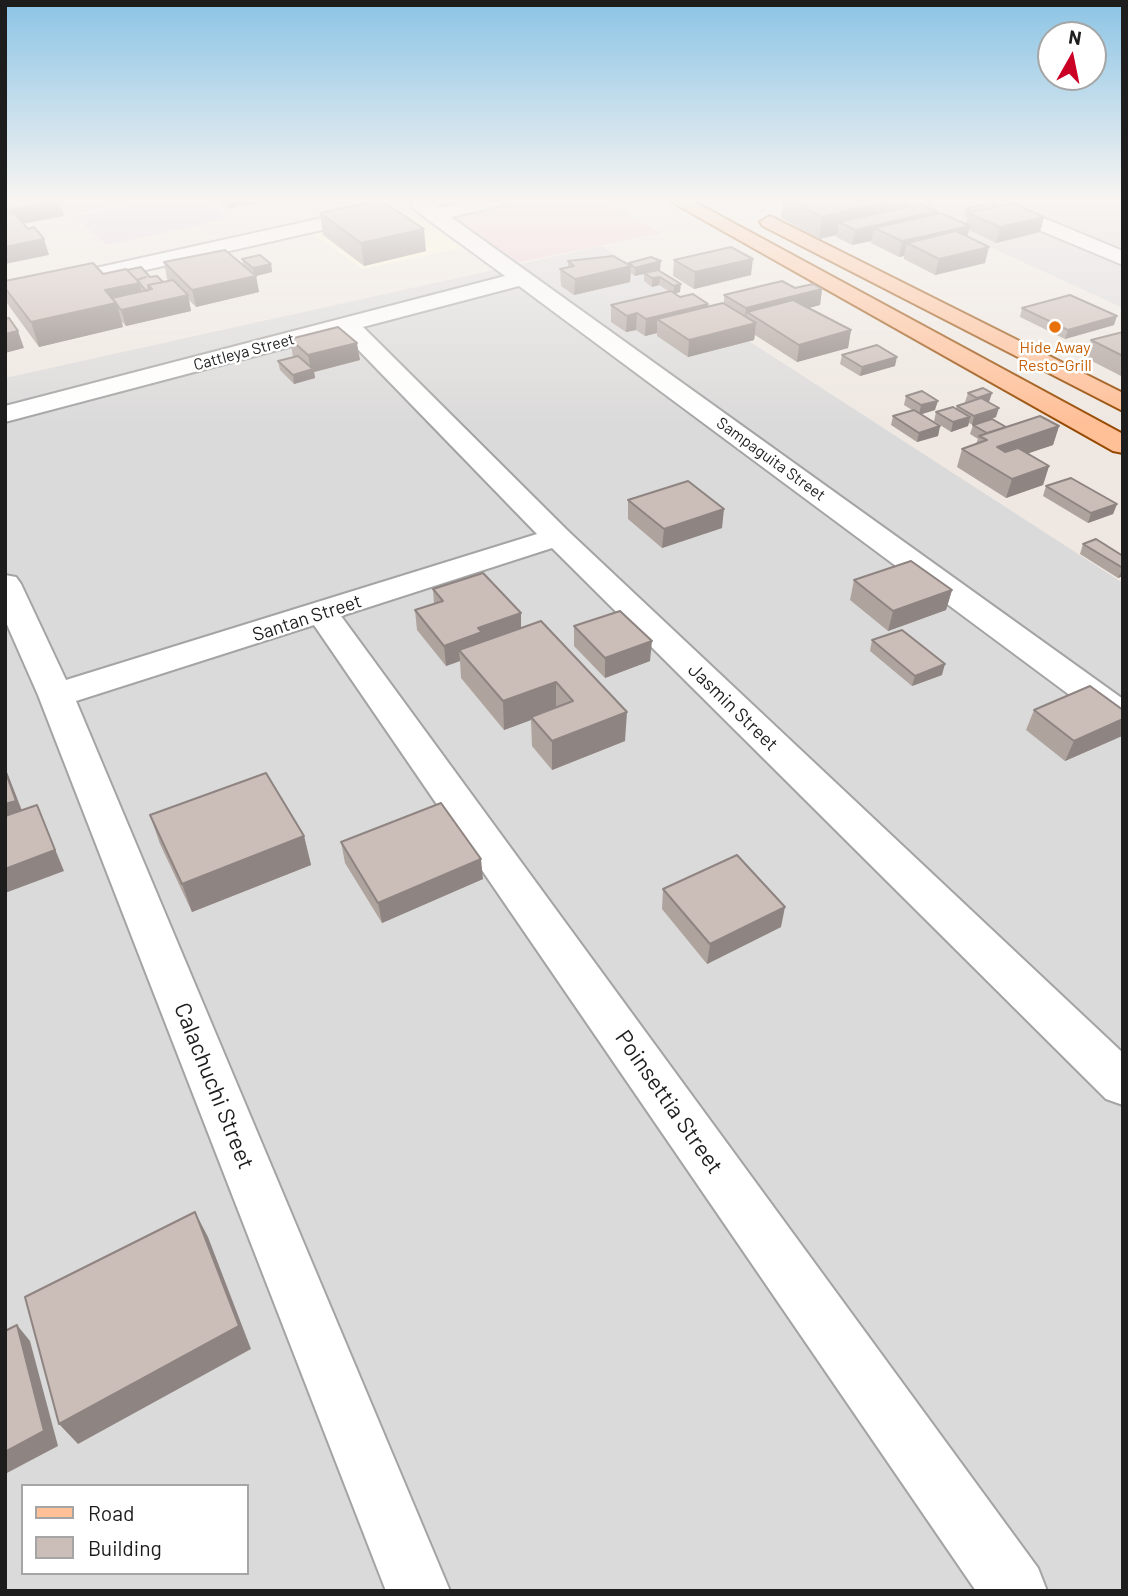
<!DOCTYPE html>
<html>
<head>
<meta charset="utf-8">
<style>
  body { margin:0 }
  #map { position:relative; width:1128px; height:1596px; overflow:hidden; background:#efe8e2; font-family:Barlow,sans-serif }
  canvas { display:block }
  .frame { position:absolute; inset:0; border:7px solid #1d1d1d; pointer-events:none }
  .legend { position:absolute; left:21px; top:1484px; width:228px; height:91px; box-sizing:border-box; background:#fff; border:2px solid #a5a5a5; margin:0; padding:9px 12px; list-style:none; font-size:21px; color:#1d1d1d }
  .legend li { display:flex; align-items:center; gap:14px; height:35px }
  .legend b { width:35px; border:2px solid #a5a5a5 }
  .north { position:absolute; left:1037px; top:21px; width:70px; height:70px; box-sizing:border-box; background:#fff; border:2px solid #a5a5a5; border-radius:50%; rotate:9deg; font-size:19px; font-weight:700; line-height:28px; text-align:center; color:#1d1d1d }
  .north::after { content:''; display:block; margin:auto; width:24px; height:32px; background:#ca0024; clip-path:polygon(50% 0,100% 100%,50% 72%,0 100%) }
</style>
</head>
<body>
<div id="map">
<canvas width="1128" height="1596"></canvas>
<div class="frame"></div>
<ul class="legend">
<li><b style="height:9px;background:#ffbf97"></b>Road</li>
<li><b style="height:19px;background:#cbbdb8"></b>Building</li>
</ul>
<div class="north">N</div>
</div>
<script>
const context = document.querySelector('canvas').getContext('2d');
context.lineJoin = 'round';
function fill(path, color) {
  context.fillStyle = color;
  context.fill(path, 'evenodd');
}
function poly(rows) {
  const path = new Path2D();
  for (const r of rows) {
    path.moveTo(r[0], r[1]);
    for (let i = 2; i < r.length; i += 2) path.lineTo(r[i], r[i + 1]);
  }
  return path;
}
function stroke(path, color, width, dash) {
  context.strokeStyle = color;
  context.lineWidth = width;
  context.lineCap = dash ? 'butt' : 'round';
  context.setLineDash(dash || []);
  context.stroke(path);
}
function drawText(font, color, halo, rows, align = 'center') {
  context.font = font + ' Barlow,sans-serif';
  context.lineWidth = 5;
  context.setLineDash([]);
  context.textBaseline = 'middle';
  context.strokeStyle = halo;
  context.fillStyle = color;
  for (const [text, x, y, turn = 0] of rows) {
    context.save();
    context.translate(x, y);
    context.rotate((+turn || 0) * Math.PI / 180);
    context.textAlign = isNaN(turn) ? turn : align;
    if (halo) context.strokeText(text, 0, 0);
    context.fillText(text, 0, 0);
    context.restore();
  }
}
fill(poly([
  [5,201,135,201,5,227],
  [890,201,1123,201,1123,308],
  [602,246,1123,583,1123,1591,5,1591,5,378],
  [23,1486,247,1486,247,1573,23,1573]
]), '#dbdada');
fill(poly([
  [451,201,602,201,662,233,516,263,430,205]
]), '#f1cfd4');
fill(poly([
  [154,201,203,201,227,219,106,245,75,217]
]), '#e9d3e9');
fill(poly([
  [410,212,462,248,363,269,312,233]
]), '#fff9db');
const minor = poly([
  [411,201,429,201,439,208,470,201,504,201,502,205,451,217,1123,699,1123,729,1110,725,519,286,363,327,568,531,1123,1053,1123,1105,1106,1099,552,548,341,616,1038,1568,1047,1591,976,1591,314,625,76,701,450,1591,386,1591,38,695,5,620,5,575,16,577,21,584,66,680,537,534,342,333,5,422,5,406,505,276,427,219,412,207,411,201],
  [977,201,1003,201,1123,251,1123,265,979,205,977,201],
  [372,207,382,213,379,217,5,302,5,288,372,207]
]);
const major = poly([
  [670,201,693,201,1123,434,1123,453,1113,451,670,201],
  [770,216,1123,393,1123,411,763,226,760,222,770,216]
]);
stroke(minor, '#a4a4a4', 4);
stroke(major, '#964900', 4);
fill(minor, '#fff');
fill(major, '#ffbf97');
fill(poly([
  [216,201,265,201,228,209],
  [783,201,910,201,909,206,937,211,937,214,966,224,967,218,964,217,965,209,998,206,1044,217,1040,232,996,243,969,230,967,237,985,263,935,275,904,259,904,256,899,257,871,243,871,241,852,245,836,237,837,235,819,239,781,218],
  [320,213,426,251,364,266,323,235],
  [242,259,271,264,272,272,256,276,259,292,196,307,189,300,191,311,126,326,121,321,123,327,39,347,9,306,5,295,5,281,103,274,127,270,163,282,169,281,167,279,164,262,243,265],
  [674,260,751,275,694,289,673,276],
  [568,261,628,265,629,263,660,270,658,270,680,292,675,294,680,297,708,306,724,303,724,295,795,288,822,289,820,305,808,308,851,330,848,348,797,362,755,335,754,340,688,357,657,336,657,333,645,336,636,330,626,332,611,322,611,305,670,292,659,285,652,287,644,281,644,274,635,276,631,273,630,282,574,295,561,286,560,269,568,268],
  [1022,308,1114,325,1065,339,1020,317],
  [1123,332,1123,377,1086,358,1091,340],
  [290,339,360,360,314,372,315,378,294,384,280,370,278,361,293,357],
  [842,355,895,366,860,376,840,364],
  [968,393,992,393,988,402,996,417,992,419,1006,427,1059,426,1053,445,1028,453,1049,466,1043,485,1006,498,957,467,962,449,976,444,978,439,970,434,973,425,969,423,968,426,951,432,934,421,936,412,956,409,957,406,967,403,965,402],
  [906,396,935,410,921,414,940,426,938,436,917,442,891,425,893,416,912,410,904,405],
  [1046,486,1117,504,1113,514,1088,523,1043,496],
  [628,500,722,528,662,548,628,519],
  [1083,544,1123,556,1123,576,1118,578,1080,554],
  [854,580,952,590,946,610,888,631,850,600],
  [433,589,521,628,625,741,552,770,532,746,531,720,504,730,461,678,460,661,446,666,417,630,415,610,434,604],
  [574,626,650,661,605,678,574,646],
  [872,640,942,675,912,686,870,651],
  [1034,710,1122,736,1065,761,1026,730],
  [150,815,304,836,311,865,192,912,160,844],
  [341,842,483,879,382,923,345,863],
  [663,889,781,927,707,964,662,909]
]), '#afa39e');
fill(poly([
  [28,201,66,201,60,203,64,216,7,227,5,222,5,211],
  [226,201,265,201,228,209],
  [888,201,910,201,906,218,937,211,934,227,874,228,871,241,852,245,855,230,839,222,837,235,819,239,822,217],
  [1044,217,1040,232,996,243,1000,227],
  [970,226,966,241,907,243,904,256,899,257,902,241],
  [424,229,426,251,364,266,361,243],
  [44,239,49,255,5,264,5,247],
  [989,247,985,263,935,275,939,259],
  [753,259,751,275,694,289,695,272],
  [661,261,660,270,635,276,635,268],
  [271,264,272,272,256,276,259,292,196,307,192,290,254,276,253,268],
  [631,266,630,282,574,295,575,279],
  [146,277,140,285,145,304,188,295,191,311,126,326,121,310,117,304,123,327,39,347,31,322,105,290],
  [660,277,659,285,652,287,652,278],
  [681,284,680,292,673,294,674,286],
  [822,289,820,305,761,321,747,312,744,325,746,308],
  [708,304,707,320,657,319,657,333,645,336,646,319],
  [637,313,636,330,626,332,627,316],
  [1117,316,1114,325,1065,339,1068,330],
  [756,323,754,340,688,357,689,340],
  [851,330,848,348,797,362,799,345],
  [18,331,24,348,5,353,5,334],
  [357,343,360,360,314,372,315,378,294,384,293,375,311,370,308,355],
  [897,357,895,366,860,376,862,367],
  [992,393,989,402,974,407,977,398],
  [938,401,935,410,919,415,921,405],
  [999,408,996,417,972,425,974,416],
  [970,417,968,426,951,432,953,422],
  [940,426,938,436,917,442,919,433],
  [1059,426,1053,445,991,466,997,447],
  [1049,466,1043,485,1006,498,1012,479],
  [1117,504,1113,514,1088,523,1091,513],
  [724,509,722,528,662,548,664,529],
  [1123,568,1123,576,1118,578],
  [952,590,946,610,888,631,893,611],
  [521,613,521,633,459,650,460,661,446,666,444,646,478,628],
  [652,641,650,661,605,678,605,658],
  [945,664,942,675,912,686,915,676],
  [556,682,556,711,531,717,531,720,504,730,503,701],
  [627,712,625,741,552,770,552,741],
  [1123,719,1122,736,1065,761,1074,741],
  [5,767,26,821,5,828],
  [37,805,64,871,5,893,5,869],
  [304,836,311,865,192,912,182,884],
  [481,859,483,879,382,923,378,903],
  [785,907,781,927,707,964,710,944],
  [195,1212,208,1237,251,1349,78,1444,59,1424],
  [17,1325,30,1341,58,1446,5,1474,5,1452]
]), '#8e8481');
const building = poly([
  [5,201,58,201,5,211,5,201],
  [376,201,382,201,424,229,361,243,320,213,376,201],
  [793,201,888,201,822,217,793,201],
  [991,203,998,206,973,212,965,209,991,203],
  [1012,203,1044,217,1000,227,968,213,1012,203],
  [921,204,937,211,855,230,839,222,921,204],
  [14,213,28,229,34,227,44,239,5,247,5,214,14,213],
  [941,213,970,226,902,241,874,228,941,213],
  [956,231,989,247,939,259,907,243,956,231],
  [731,247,753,259,695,272,674,260,731,247],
  [225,250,256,276,192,290,164,262,225,250],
  [260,255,271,264,253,268,242,259,260,255],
  [613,256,631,266,575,279,560,269,574,266,568,261,613,256],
  [651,257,661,261,635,268,629,263,651,257],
  [93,263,103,274,126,269,140,283,105,290,116,303,31,322,5,288,5,281,93,263],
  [141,267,150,277,157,276,163,282,148,285,149,290,146,291,137,280,146,277,137,280,127,270,141,267],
  [658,270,681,284,674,286,660,277,652,278,644,273,658,270],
  [173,280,188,295,121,310,112,298,152,289,148,285,173,280],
  [782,281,795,288,813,284,822,289,746,308,724,295,782,281],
  [671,291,680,297,693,294,708,304,646,319,637,313,627,316,611,305,671,291],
  [1070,295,1117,316,1068,330,1022,308,1070,295],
  [793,300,851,330,799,345,747,312,793,300],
  [723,303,756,323,689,340,657,319,723,303],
  [9,318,18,331,5,334,5,319,9,318],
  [338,327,357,343,308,355,290,339,338,327],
  [1123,332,1123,356,1091,340,1123,332],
  [877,345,897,357,862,367,842,355,877,345],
  [298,356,313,369,293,375,278,361,298,356],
  [983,388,992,393,977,398,968,393,983,388],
  [922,391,938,401,921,405,906,396,922,391],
  [981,398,999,408,974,416,957,406,981,398],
  [953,407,970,417,953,422,936,412,953,407],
  [914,410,940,426,919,433,893,416,914,410],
  [1040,416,1059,426,997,447,1005,452,1018,448,1049,466,1012,479,962,449,987,440,979,436,1040,416],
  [992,419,1006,427,987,433,973,425,992,419],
  [1071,478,1117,504,1091,513,1046,486,1071,478],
  [688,481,724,509,664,529,628,500,688,481],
  [1096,539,1123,556,1123,568,1083,544,1096,539],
  [911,561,952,590,893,611,854,580,911,561],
  [483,573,521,613,478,628,482,632,444,646,415,610,443,601,433,589,483,573],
  [620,611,652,641,605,658,574,626,620,611],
  [541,621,627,712,552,741,531,717,573,701,556,682,503,701,459,650,541,621],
  [902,630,945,664,915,676,872,640,902,630],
  [1090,686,1123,710,1123,719,1074,741,1034,710,1090,686],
  [5,770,16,801,5,804,5,770],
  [266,773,304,836,182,884,150,815,266,773],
  [441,803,481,859,378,903,341,842,441,803],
  [37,805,55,850,5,869,5,816,37,805],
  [737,855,785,907,710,944,663,889,737,855],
  [195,1212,239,1326,59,1424,25,1297,195,1212],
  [17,1325,44,1431,5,1452,5,1331,17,1325]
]);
fill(building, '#cbbdb8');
stroke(building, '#8e8481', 2);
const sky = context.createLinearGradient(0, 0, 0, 425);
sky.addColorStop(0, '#8bc4e5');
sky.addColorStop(0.47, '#f8f5f2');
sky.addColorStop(1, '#f8f5f200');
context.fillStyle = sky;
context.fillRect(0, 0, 1128, 425);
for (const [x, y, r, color] of [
  [1055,327,7,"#e8710a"]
]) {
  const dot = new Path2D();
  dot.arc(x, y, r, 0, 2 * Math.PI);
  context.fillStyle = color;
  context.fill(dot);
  stroke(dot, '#fff', 2.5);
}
drawText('16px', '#c56008', '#fff', [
  ["Hide Away",1055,348],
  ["Resto-Grill",1055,366]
]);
drawText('16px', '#1d1d1d', '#fff', [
  ["Cattleya Street",244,352,-15],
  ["Sampaguita Street",771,459,36]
]);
drawText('19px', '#1d1d1d', '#fff', [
  ["Santan Street",307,618,-18],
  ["Jasmin Street",733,707,44]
]);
drawText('23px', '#1d1d1d', '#fff', [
  ["Calachuchi Street",214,1086,68],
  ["Poinsettia Street",669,1102,55]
]);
</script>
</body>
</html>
